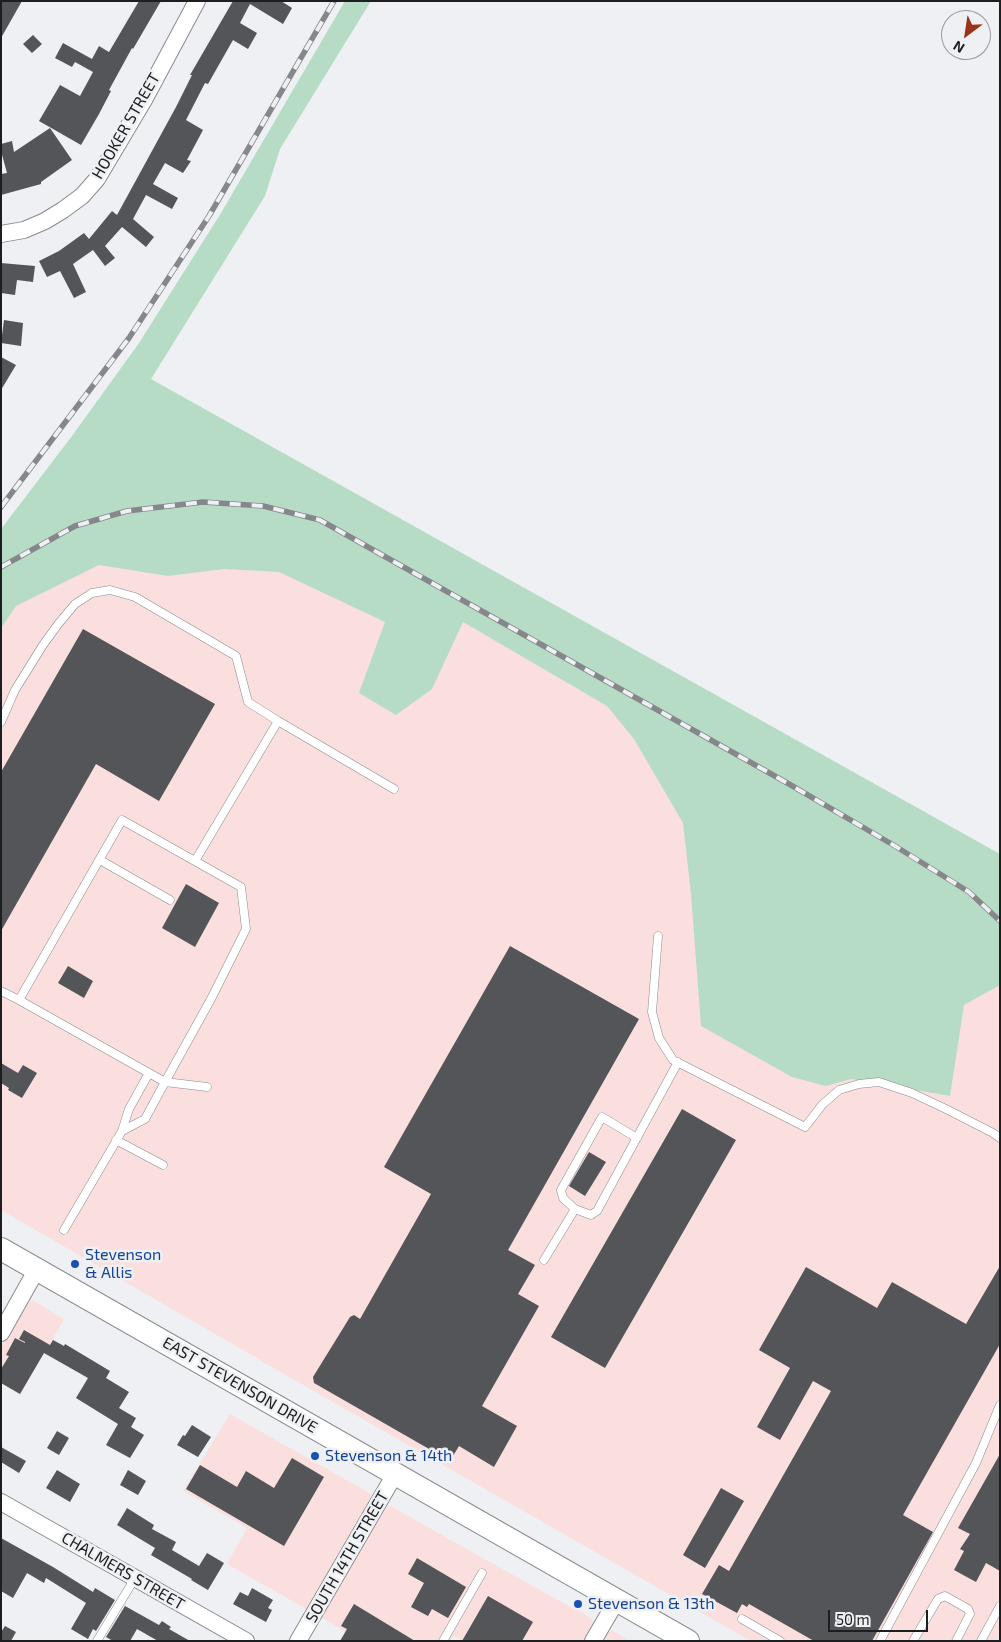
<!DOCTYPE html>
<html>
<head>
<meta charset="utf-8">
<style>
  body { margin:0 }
  #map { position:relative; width:1001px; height:1642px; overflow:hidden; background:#eff0f4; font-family:"Exo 2",sans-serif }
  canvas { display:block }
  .frame { position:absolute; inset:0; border:2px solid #1d1e1f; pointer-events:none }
  .north { position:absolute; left:941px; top:10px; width:50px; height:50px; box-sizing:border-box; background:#eff0f4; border:1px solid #9b9c9f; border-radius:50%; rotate:211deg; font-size:14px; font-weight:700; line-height:20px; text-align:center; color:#1d1e1f }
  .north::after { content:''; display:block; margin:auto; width:18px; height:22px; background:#9b3318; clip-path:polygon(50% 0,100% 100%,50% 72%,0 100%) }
  .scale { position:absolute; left:828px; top:1610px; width:100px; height:22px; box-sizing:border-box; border:2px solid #1d1e1f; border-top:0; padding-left:6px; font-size:15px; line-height:18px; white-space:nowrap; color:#1d1e1f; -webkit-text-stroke:4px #eff0f4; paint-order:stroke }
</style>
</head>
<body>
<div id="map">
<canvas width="1001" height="1642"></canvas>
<div class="frame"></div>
<div class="north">N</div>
<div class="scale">50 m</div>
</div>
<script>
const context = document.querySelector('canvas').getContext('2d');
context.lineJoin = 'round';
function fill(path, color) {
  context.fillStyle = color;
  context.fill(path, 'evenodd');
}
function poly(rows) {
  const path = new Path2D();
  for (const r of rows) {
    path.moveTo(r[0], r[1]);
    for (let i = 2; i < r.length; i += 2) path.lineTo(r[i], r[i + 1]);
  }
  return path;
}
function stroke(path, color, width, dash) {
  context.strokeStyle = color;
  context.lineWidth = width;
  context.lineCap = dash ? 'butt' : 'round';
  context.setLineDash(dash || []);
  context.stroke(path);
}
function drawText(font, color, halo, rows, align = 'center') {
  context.font = font + ' "Exo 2",sans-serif';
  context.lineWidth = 5;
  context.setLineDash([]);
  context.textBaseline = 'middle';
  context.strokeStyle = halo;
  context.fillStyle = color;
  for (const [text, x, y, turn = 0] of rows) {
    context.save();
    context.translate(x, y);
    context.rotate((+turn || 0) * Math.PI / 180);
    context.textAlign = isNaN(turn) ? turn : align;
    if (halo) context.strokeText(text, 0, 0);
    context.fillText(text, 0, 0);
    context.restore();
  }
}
fill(poly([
  [131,387,1000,886,1000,1641,751,1641,298,1382,1,1210,1,541],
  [32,1300,64,1319,20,1395,1,1383,1,1346,23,1310],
  [230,1414,371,1494,369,1502,306,1609,227,1564,247,1528,183,1491],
  [389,1505,479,1556,574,1609,582,1612,593,1621,593,1626,585,1641,463,1641,454,1636,450,1641,360,1641,321,1617,367,1536],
  [612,1630,629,1641,603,1641,606,1635]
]), '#fadfde');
fill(poly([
  [345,1,371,1,280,149,265,196,151,379,1000,854,1000,985,964,1005,950,1096,851,1079,826,1086,792,1077,701,1026,691,894,683,823,634,739,607,706,463,622,432,689,396,715,359,693,385,622,279,572,224,569,168,576,99,565,16,606,1,628,1,529,72,436,139,343,221,213]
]), '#b7dcc6');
fill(poly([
  [1,1,22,1,1,38],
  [139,1,161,1,133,49,132,48,109,90,111,91,99,114,81,145,39,121,60,85,80,96,93,72,75,62,72,67,55,58,63,43,92,59,99,46,109,52],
  [233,1,281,1,292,8,283,24,250,4,240,23,257,33,248,49,233,40,208,84,205,83,186,120,203,130,187,160,191,161,183,173,165,163,153,184,178,198,172,209,146,195,133,219,154,237,146,247,122,227,105,246,115,258,105,266,93,250,73,264,86,292,74,298,60,271,47,277,39,261,59,251,84,233,89,239,112,211,117,215,176,107,192,75,190,75],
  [33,35,42,44,32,53,23,44],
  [50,128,72,160,41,182,41,184,1,195,1,174,7,173,1,151,1,144,12,141,14,152],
  [1,263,35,266,33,282,17,280,15,295,1,293],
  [4,320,23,323,21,346,1,343],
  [1,357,16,365,1,390],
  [83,629,215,704,159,801,96,764,1,931,1,772],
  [186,884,219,903,195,947,162,928],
  [510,946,639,1019,508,1250,535,1265,518,1294,539,1306,482,1406,517,1426,494,1467,459,1446,450,1461,314,1383,313,1377,350,1317,354,1315,360,1319,431,1194,384,1167],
  [68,966,93,981,84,998,58,983],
  [1,1063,18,1073,23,1065,37,1073,22,1098,8,1090,9,1088,1,1083],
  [682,1109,736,1140,605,1368,551,1337],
  [589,1152,606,1162,585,1196,569,1186],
  [1000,1266,1000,1344,903,1515,933,1532,872,1641,814,1641,749,1604,747,1607,742,1604,737,1613,702,1594,719,1565,729,1571,831,1391,813,1381,780,1440,757,1427,790,1368,759,1350,806,1267,877,1308,892,1282,966,1324],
  [24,1330,50,1345,53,1340,64,1346,65,1344,110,1371,106,1378,129,1392,119,1408,136,1418,131,1427,144,1435,130,1458,106,1445,118,1424,76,1398,88,1378,44,1353,20,1394,1,1383,1,1369,9,1356,6,1355,15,1338,25,1343,25,1342,19,1339],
  [192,1425,211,1437,198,1457,177,1445,183,1435,185,1436],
  [57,1431,69,1438,59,1455,47,1448],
  [1,1447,26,1461,19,1473,1,1462],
  [1000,1454,1000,1571,986,1563,976,1582,954,1570,964,1551,960,1549,970,1534,958,1528],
  [292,1458,324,1477,284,1546,186,1489,200,1465,237,1487,246,1471,274,1488],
  [57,1470,80,1484,70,1502,46,1488],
  [128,1470,146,1481,138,1495,120,1485],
  [721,1488,744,1501,705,1568,683,1555],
  [127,1508,154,1525,152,1529,176,1542,172,1550,199,1566,207,1553,224,1563,208,1590,191,1580,192,1579,151,1555,155,1548,117,1525],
  [1,1538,53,1567,93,1592,95,1588,115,1600,96,1631,93,1629,88,1639,71,1629,86,1603,46,1578,44,1583,27,1573,13,1598,1,1591],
  [417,1558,466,1587,448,1618,432,1609,428,1616,411,1607,424,1583,408,1574],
  [252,1588,273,1600,268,1608,272,1610,266,1622,233,1604,240,1592,248,1596],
  [488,1596,533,1622,522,1641,462,1641],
  [354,1604,415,1641,340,1641,347,1629,341,1626],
  [125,1606,159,1625,162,1621,171,1627,169,1629,190,1641,158,1641,137,1629,130,1641,113,1641,106,1637],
  [5,1626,16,1632,11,1641,1,1641,1,1632]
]), '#545558');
const lane = poly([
  [1,722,15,690,43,645,59,623,75,604,92,593,110,590,135,597,236,656,248,702,278,721],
  [100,860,170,900],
  [195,861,278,721,394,789],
  [658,936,652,1012,659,1038,673,1060,805,1127,822,1105,839,1090,859,1084,879,1082,912,1093,946,1109,993,1133,1000,1138],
  [1,991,19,1000],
  [122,1131,129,1109,149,1073],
  [637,1138,602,1117,561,1190,563,1198,575,1209,591,1215,597,1211,678,1062],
  [116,1140,163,1165],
  [64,1230,122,1131,145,1119,165,1082,211,999,246,929,241,887,122,820,19,1000,165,1082,207,1087],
  [544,1260,575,1209],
  [742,1619,780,1641],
  [97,1641,135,1578],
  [443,1641,482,1573],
  [880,1641,976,1463,1000,1405],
  [913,1641,938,1599,945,1596,968,1609,970,1614,956,1641],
  [981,1641,1000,1606]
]);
const street = poly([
  [1,234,24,230,45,221,63,210,82,196,97,179,144,100,197,1],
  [1,1333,37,1269],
  [1,1502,246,1641],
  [298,1641,395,1474],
  [593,1641,617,1600]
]);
const secondary = poly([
  [1,1249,688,1641]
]);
stroke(lane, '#8a8b8e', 9);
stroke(street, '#8a8b8e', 18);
stroke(secondary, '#8a8b8e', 24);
stroke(lane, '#fff', 8);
stroke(street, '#fff', 16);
stroke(secondary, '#fff', 22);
const rail = poly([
  [1,507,129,338,209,216,334,1],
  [1,567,75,526,127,511,203,502,263,506,320,520,789,784,895,846,969,892,1000,921]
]);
stroke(rail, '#86878a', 5.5);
stroke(rail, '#eff0f4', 4, [11]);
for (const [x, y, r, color] of [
  [75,1264,5,"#1a4fb4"],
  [315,1456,5,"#1a4fb4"],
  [578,1604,5,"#1a4fb4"]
]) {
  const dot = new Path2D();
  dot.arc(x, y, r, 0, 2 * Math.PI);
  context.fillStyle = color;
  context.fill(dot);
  stroke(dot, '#eff0f4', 2);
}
drawText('16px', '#1d1e1f', '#eff0f4', [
  ["HOOKER STREET",126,126,-60],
  ["EAST STEVENSON DRIVE",240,1385,30],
  ["SOUTH 14TH STREET",347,1557,-60],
  ["CHALMERS STREET",123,1571,30]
]);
drawText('16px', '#164399', '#eff0f4', [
  ["Stevenson",85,1255],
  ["& Allis",85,1273],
  ["Stevenson & 14th",325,1456],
  ["Stevenson & 13th",588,1604]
], 'left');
</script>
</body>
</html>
